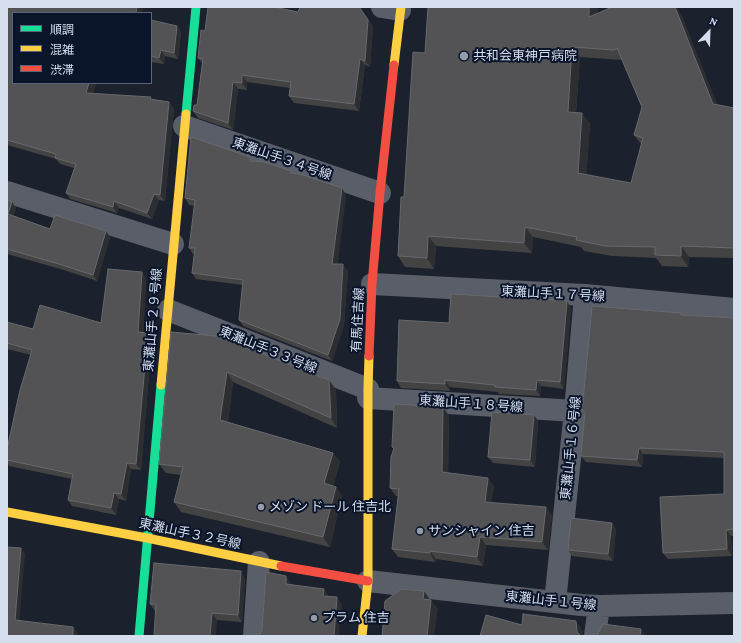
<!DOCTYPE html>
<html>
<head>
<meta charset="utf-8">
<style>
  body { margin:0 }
  #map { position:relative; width:741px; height:643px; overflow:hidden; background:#1b212d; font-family:"Crimson Pro","Noto Sans JP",serif }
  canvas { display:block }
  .frame { position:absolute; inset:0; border:8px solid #d5deed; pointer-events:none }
  .legend { position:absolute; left:12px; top:12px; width:140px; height:72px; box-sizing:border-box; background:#0a152b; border:1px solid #5b6579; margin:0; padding:5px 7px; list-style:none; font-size:12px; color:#d5deed }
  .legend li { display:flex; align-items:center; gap:8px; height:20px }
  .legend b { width:20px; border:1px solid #5b6579 }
  .north { position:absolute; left:689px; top:12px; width:40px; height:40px; -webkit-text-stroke:3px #0a152b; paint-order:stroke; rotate:23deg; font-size:11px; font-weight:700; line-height:16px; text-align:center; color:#d5deed }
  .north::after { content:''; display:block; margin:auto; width:14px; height:18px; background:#d5deed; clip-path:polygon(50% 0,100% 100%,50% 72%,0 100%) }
</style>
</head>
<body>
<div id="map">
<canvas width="741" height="643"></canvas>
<div class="frame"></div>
<ul class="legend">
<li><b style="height:5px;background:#16e098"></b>順調</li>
<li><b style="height:5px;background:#ffcf43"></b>混雑</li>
<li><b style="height:5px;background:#f24e42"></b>渋滞</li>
</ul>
<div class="north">N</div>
</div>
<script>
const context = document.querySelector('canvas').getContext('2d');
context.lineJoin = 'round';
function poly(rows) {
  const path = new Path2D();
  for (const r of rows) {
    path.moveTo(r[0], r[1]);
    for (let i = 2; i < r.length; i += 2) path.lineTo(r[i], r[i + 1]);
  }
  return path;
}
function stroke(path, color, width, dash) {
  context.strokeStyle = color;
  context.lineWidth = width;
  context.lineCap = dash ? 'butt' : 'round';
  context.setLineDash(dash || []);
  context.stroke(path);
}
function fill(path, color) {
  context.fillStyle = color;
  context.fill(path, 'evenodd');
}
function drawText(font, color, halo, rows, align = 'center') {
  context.font = font + ' "Crimson Pro","Noto Sans JP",serif';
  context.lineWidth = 4;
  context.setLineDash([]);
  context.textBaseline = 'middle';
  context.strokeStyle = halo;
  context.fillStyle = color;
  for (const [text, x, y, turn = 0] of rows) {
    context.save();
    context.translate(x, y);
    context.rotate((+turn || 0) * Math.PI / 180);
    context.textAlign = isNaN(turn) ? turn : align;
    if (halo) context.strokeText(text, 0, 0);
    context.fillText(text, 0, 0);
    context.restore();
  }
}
stroke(poly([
  [382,7,400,10],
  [184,126,380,193],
  [7,192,173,244],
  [372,284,585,295,734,309],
  [168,310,368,389],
  [368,398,575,411],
  [368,581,581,605,599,606,734,603],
  [555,602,575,411,585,295],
  [254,636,259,562],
  [595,636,599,606]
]), '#595e68', 22);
stroke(poly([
  [186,114,196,7],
  [139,636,161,385]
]), '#16e098', 9);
stroke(poly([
  [394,65,401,7],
  [161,385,186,114],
  [7,512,147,538,281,566],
  [362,636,368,581,368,389,369,356]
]), '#ffcf43', 9);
stroke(poly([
  [369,356,372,284,380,193,394,65],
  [281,566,368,581]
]), '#f24e42', 9);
fill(poly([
  [7,7,13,83,96,83,93,93,152,100,174,108,165,201,159,200,152,219,119,208,117,213,70,199,66,193,74,168,60,164,56,159,7,145],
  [300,7,361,7,361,8,373,27,370,67,365,65,359,111,294,103,289,96,290,88,247,82,247,90,238,89,233,130,198,118,193,111,197,105,202,63,198,58,205,31,298,12],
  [597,13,681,14,717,104,734,108,734,258,689,257,688,267,662,266,656,258,612,256,584,251,581,247,533,237,532,253,436,246,434,269,405,267,398,256,404,197,425,53],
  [580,57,622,60,642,107,634,135,641,144,631,183,586,175,590,124,582,113,576,113],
  [151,20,177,26,181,32,178,59,165,56,164,64,151,62],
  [253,161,293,173,346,195,337,264,348,271,344,325,332,361,243,326,239,320,243,285,196,279,192,273,194,254,193,254,189,248,195,206,189,205,185,198],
  [7,200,16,208,13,216,50,229,110,237,97,281,64,270,7,254],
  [142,272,146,279,143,332,148,333,152,339,141,470,131,469,126,501,119,499,116,515,72,506,68,500,72,479,9,466,7,462,7,449,31,355,7,349,7,322,33,329,101,323],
  [571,308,564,389,541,386,540,396,499,394,498,392,450,387,450,391,401,388,397,381,449,323],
  [682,315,734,318,734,317,734,536,731,536,732,556,668,559,663,553,724,494,724,458,643,454,642,467,586,462,581,456,585,415,582,412],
  [216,336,329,380,336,390,337,428,233,382,228,422,333,453,340,462,333,486,336,487,342,496,330,547,181,512,174,502,181,475,166,473,159,464],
  [443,407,449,416,448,473,494,486,491,502,552,515,548,550,486,545,483,566,436,559,435,562,398,557,392,549,398,496,396,496,390,488,394,449,392,447],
  [534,415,538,421,535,467,493,463,488,457],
  [616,529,613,561,572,556,568,550],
  [245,578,242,622,217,620,155,611,150,604]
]), '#434343');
fill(poly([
  [137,7,143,7,142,13,136,13],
  [359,7,361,7,361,8,373,27,370,67,365,61],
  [589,7,598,7,596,27,589,17],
  [675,7,676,7,681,14,721,114,713,104],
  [177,26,181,32,178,59,174,53],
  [572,47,580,57,575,123,568,112],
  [161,50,165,56,164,64,159,58],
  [360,59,365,65,359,111,354,104],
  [242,75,247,82,247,90,242,83],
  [233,82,238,89,233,130,228,123],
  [89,83,96,83,91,99,86,93],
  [169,102,174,108,165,201,160,195],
  [582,113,590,124,586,184,578,173],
  [342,188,346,195,337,270,332,264],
  [154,194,159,200,152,219,147,213],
  [114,201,119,208,117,213,113,207],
  [12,202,16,208,12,220,8,214],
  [525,227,533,237,532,253,524,243],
  [106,231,110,237,97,281,93,275],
  [428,236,436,246,434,269,427,258],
  [681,246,689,257,688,267,681,256],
  [343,264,348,271,344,325,332,361,328,355],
  [142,272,146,279,143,338,138,332],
  [567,301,571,308,564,389,560,382],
  [148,333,152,339,141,470,136,464],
  [227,372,233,382,227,429,220,420],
  [329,380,336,390,337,428,331,418],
  [445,380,450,387,450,391,445,384],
  [537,380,541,386,540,396,536,390],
  [443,407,449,416,448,480,442,472],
  [534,415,538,421,535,467,530,460],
  [639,448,643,454,642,467,637,460],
  [333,453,340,462,331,493,324,483],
  [127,463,131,469,126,501,121,494],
  [488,478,494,486,490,510,485,502],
  [336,487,342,496,330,547,323,537],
  [114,493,119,499,116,515,111,508],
  [546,507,552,515,548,550,542,542],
  [612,523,616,529,613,561,608,554],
  [726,530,731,536,732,556,727,549],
  [480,537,486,545,483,566,477,557],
  [21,548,25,554,19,627,15,620],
  [430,551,436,559,435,562,430,553],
  [241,571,245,578,242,622,238,615],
  [286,576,291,583,291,591,286,584],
  [324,589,329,596,328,603,323,596],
  [424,591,431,601,423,599],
  [337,597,342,604,339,636,334,636],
  [431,600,438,609,434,636,427,636],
  [212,613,217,620,216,636,210,636],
  [576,621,583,631,583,636,580,636,577,632],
  [73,627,78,633,78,636,73,636],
  [641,629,646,636,640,636]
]), '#2c2e32');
const building = poly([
  [7,7,137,7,136,13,13,13,13,83,89,83,86,93,151,97,150,99,169,102,160,195,154,194,147,213,114,201,113,207,66,193,76,164,55,158,56,154,7,140,7,7],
  [208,7,274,7,298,12,300,7,359,7,368,20,365,61,360,59,354,104,289,96,291,82,242,75,242,83,233,82,228,123,193,111,194,105,197,105,203,59,198,58,201,30,205,31,208,7],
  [428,7,589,7,589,17,612,7,675,7,713,104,734,108,734,248,681,246,681,256,655,255,655,247,605,246,576,240,577,237,525,227,524,243,428,236,427,258,398,256,401,197,404,197,413,52,425,53,428,7],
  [572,47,614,50,617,48,642,107,634,135,643,138,631,183,578,173,582,113,568,112,572,47],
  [151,20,177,26,174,53,161,50,159,58,151,56,151,20],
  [191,137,250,157,250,161,265,162,291,171,291,173,300,174,342,188,332,264,343,264,340,319,328,355,239,320,243,280,192,273,195,248,189,248,195,200,185,198,191,137],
  [7,200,12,202,8,214,50,229,55,215,106,231,93,275,59,264,7,249,7,200],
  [108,269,142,272,138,332,148,333,136,464,127,463,121,494,114,493,111,508,68,500,73,474,7,460,7,449,20,390,32,350,7,343,7,322,33,329,40,305,101,323,108,269],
  [451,294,567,301,560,382,537,380,536,390,495,387,495,385,445,380,445,384,397,381,399,320,449,323,451,294],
  [592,306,681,313,681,315,734,318,734,317,734,529,726,530,727,549,663,553,660,497,724,494,724,452,639,448,637,460,581,456,585,412,582,412,592,306],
  [171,332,216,336,329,380,331,418,227,372,220,420,333,453,324,483,336,487,323,537,174,502,183,467,159,464,171,332],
  [394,404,443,407,442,472,488,478,485,502,546,507,542,542,480,537,477,557,430,551,430,553,392,549,399,489,390,488,391,457,394,448,392,447,394,404],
  [492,412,534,415,530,460,488,457,492,412],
  [571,518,612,523,608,554,568,550,571,518],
  [7,547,21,548,15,620,73,627,73,636,7,636,7,547],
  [154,563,241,571,238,615,212,613,210,636,154,636,156,604,150,604,154,563],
  [266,572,286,576,286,584,324,589,323,596,337,597,334,636,259,636,262,630,266,572],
  [401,589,424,591,423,599,431,600,427,636,382,636,385,601,401,589],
  [523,614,576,621,577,632,581,636,480,636,486,615,522,625,523,614],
  [603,624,641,629,640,636,596,636,598,634,603,624]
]);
fill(building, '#535355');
stroke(building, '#67696d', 1);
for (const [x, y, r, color] of [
  [464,56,5,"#949caa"],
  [261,507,4,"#949caa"],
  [420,531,4,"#949caa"],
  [314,618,4,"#949caa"]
]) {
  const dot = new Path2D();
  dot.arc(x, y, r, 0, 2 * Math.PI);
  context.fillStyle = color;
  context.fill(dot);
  stroke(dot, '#0a152b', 1.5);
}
drawText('13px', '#d5deed', '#0a152b', [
  ["共和会東神戸病院",473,56],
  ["メゾン ドール 住吉北",269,507],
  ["サンシャイン 住吉",428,531],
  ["プラム 住吉",322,618]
], 'left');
drawText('13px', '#d5deed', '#0a152b', [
  ["東灘山手３４号線",282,159,19],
  ["東灘山手１７号線",553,294,3],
  ["東灘山手２９号線",153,320,-85],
  ["有馬住吉線",358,320,-87],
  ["東灘山手３３号線",268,350,22],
  ["東灘山手１８号線",471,404,4],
  ["東灘山手１６号線",571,448,-84],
  ["東灘山手３２号線",190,534,12],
  ["東灘山手１号線",551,601,6]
]);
</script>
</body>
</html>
